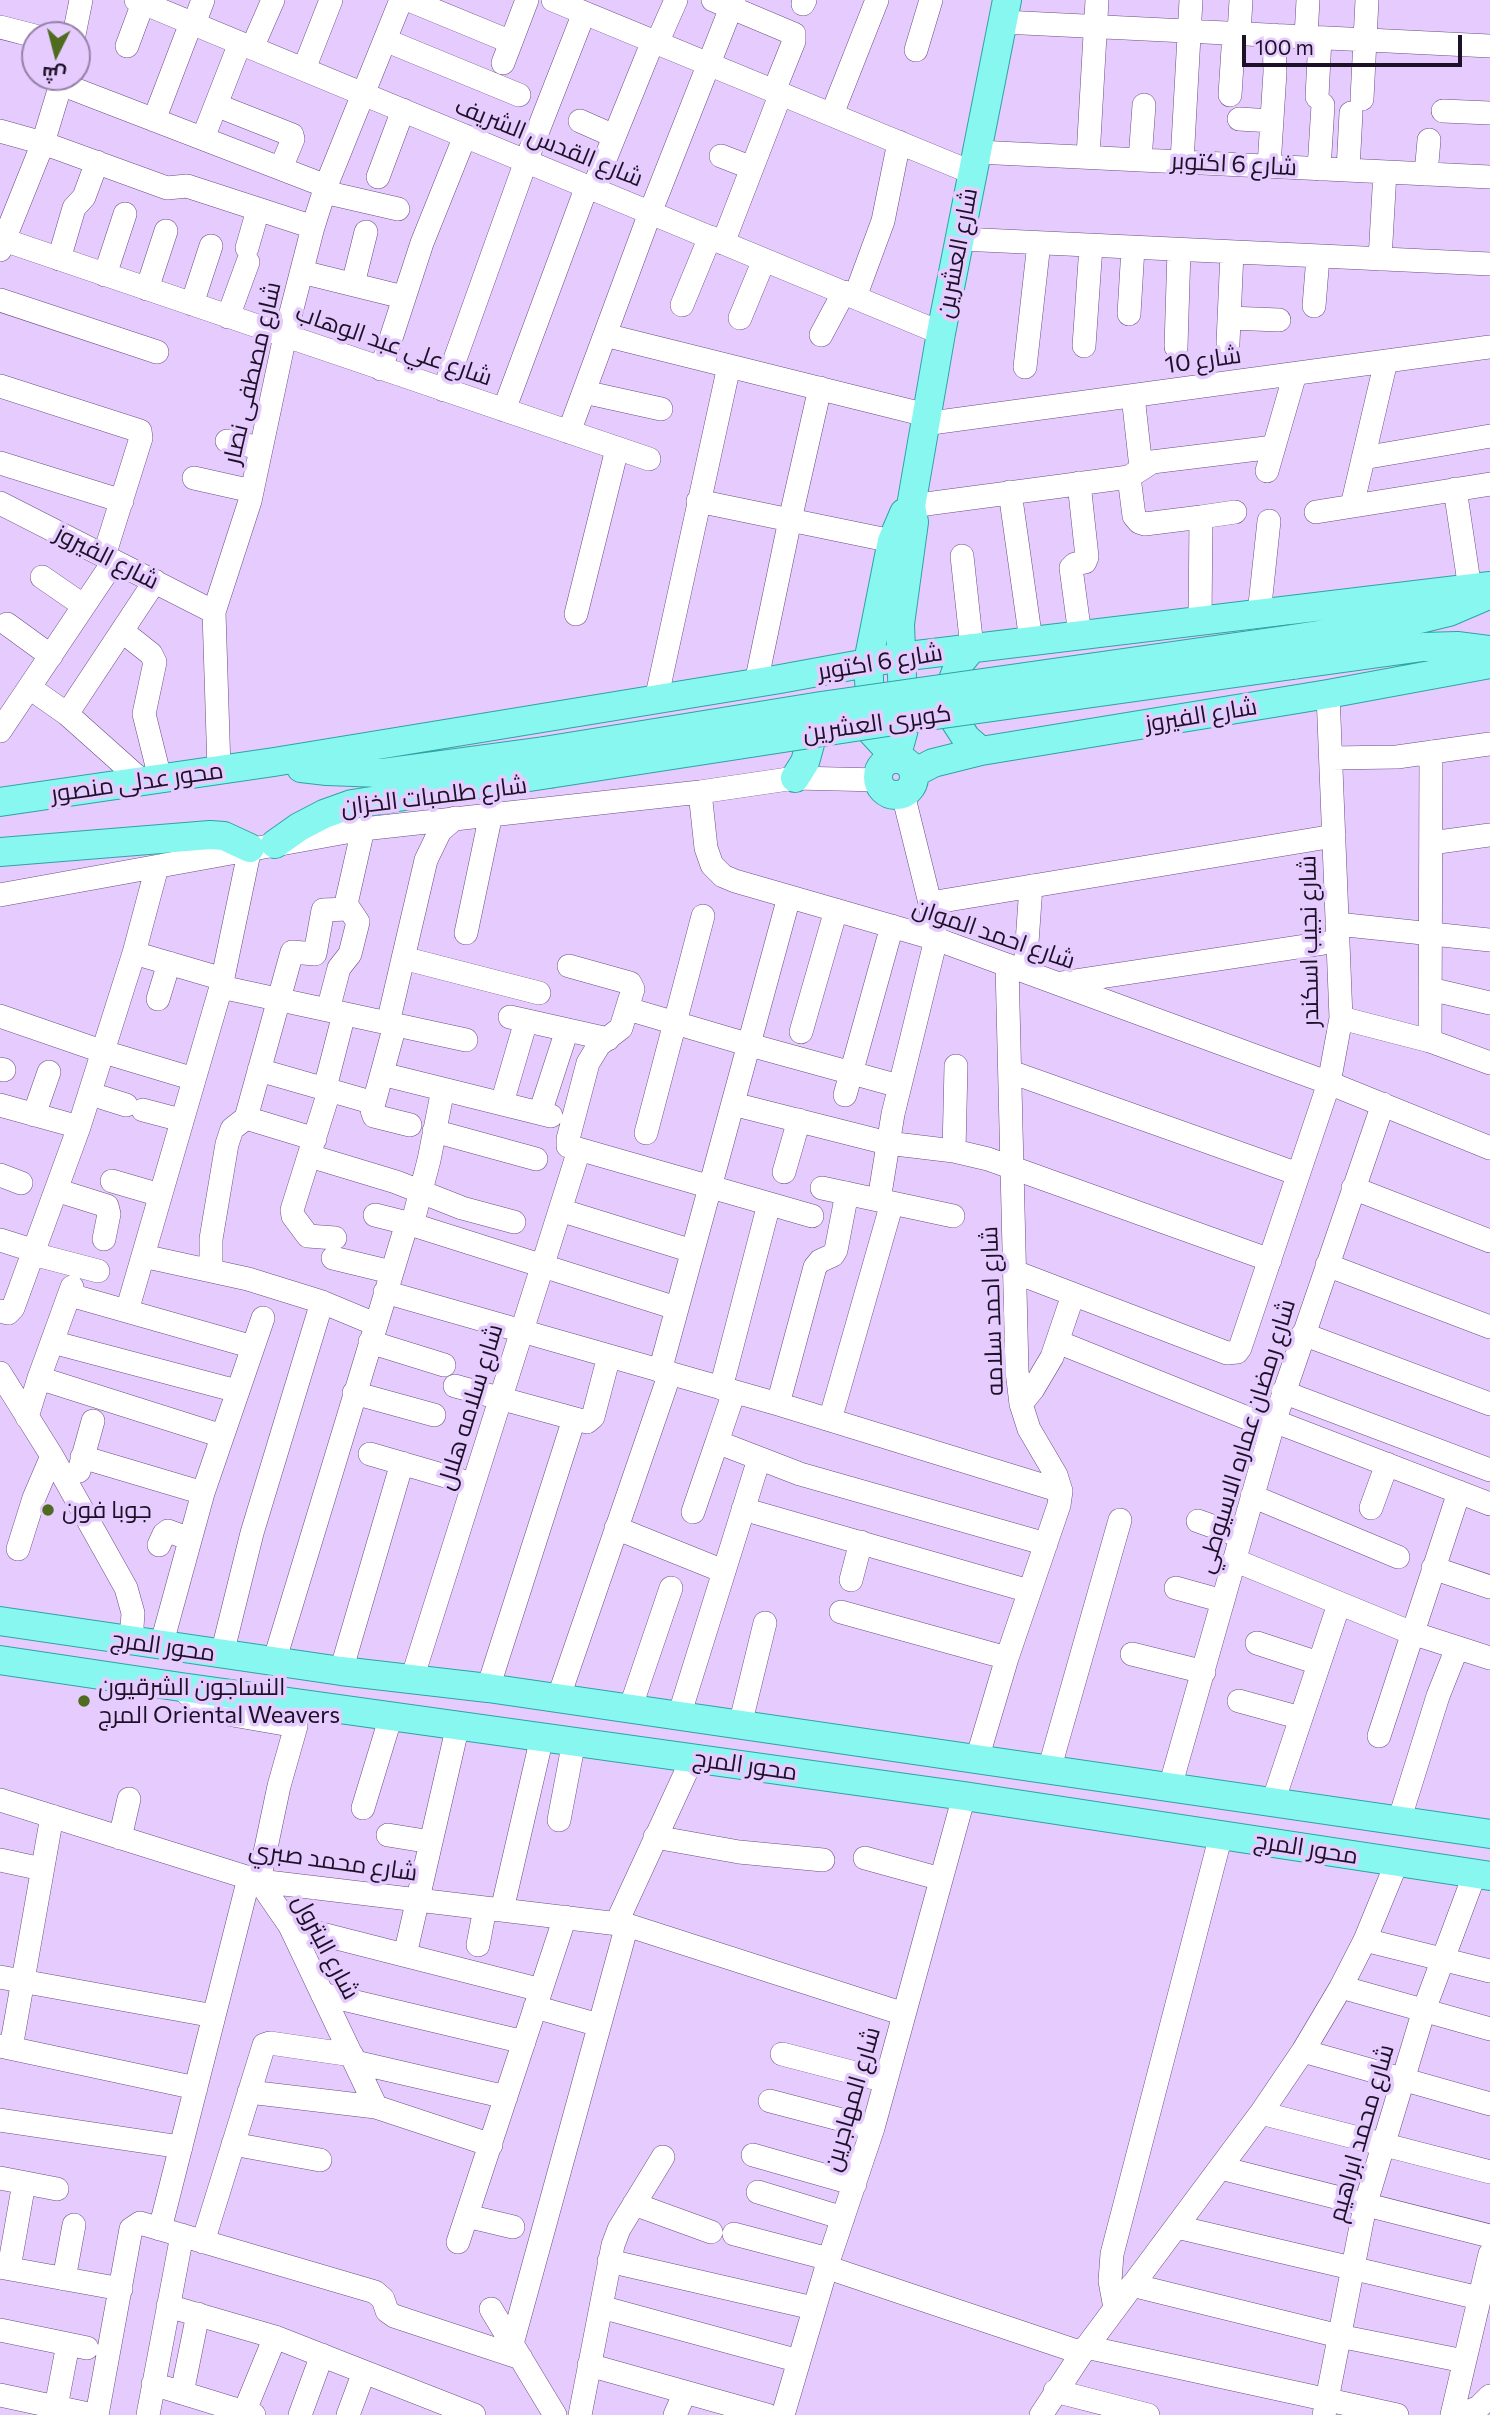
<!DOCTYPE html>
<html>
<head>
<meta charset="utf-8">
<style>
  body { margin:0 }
  #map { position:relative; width:1490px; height:2415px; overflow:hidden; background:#e6ccfe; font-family:Commissioner,Cairo,sans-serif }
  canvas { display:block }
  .north { position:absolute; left:21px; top:21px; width:70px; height:70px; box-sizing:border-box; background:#e6ccfe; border:2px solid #9681a8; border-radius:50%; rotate:186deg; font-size:19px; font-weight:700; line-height:28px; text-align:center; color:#1d1127 }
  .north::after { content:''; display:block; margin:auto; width:24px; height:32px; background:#4e6b1f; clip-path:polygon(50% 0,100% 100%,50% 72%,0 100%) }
  .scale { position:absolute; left:1242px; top:35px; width:220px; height:32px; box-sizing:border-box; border:4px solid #1d1127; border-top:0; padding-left:9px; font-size:21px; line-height:24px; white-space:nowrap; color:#1d1127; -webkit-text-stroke:5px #e6ccfe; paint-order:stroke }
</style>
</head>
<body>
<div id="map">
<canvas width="1490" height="2415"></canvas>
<div class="north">ش</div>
<div class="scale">100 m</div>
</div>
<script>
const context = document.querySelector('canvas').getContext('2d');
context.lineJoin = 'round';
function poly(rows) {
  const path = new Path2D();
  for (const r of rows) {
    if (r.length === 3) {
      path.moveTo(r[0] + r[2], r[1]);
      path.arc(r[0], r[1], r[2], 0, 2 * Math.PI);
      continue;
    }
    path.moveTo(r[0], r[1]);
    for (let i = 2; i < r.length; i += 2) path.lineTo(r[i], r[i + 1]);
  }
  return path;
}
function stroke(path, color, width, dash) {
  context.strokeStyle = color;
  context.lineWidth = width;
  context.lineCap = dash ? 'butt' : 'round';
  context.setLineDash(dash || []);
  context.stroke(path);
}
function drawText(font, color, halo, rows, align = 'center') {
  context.font = font + ' Commissioner,Cairo,sans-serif';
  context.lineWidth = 7;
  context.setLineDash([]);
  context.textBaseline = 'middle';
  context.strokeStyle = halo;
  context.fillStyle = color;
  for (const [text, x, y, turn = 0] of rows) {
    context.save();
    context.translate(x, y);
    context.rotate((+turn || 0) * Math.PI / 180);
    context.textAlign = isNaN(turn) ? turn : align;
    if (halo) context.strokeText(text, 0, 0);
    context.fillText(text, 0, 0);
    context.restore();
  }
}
const minor = poly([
  [136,0,941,333],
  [409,0,511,42],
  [553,0,973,173],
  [713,0,794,34,794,41,774,91],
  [803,4,805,0],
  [1003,22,1490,46],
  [194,24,203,0],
  [0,27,35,36],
  [1239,34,1241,0],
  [74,35,81,0],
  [1306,37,1308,0],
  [385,40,519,95],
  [657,43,676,0],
  [127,46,143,3],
  [252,48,273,0],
  [916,50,931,0],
  [503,63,527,0],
  [304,69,331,0],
  [61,84,326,186],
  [1230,95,1234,33],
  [1317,97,1320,38],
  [1362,99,1367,0],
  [216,105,292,135,293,139,281,168],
  [1443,111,1490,113],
  [832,114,877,0],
  [1239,119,1272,121],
  [154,120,191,23],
  [580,121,614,136],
  [0,131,43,143,167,188,187,186,313,227],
  [203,138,240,43],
  [977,152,1490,177],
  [721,156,752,168],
  [1088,157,1097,0],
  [1140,160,1144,105],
  [1182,162,1191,0],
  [1269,166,1275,72,1274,35],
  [1319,169,1323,105],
  [1348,170,1351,113],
  [1426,174,1429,140],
  [378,177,403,110],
  [593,189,653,41],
  [324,192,398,209],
  [961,239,1490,264],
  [4,240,649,459],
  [723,243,781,93],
  [247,248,258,210],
  [0,250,43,143,63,77],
  [59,259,74,208,84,197,97,162],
  [1380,259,1385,172],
  [302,272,403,297],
  [105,275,125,214],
  [353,284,366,232],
  [147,289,166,231],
  [855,297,883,221,899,142],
  [0,300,157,352],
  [192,304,211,246],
  [682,305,710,237],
  [1314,306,1318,257],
  [1129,314,1133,248],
  [228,317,248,262],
  [740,318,764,260],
  [1229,318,1279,320],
  [605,335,926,415],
  [821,335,844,292],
  [1228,343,1232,252],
  [1084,346,1091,246],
  [1176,347,1179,250],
  [1025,367,1039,243],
  [381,369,422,243,465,136],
  [0,386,140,431,141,438,104,556],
  [444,390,526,161,584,13],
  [584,392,661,409],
  [1133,396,1141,468],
  [504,410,587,186],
  [924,424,1490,347],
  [569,432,650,213,734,0],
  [227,441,261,448],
  [1363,458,1490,436],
  [0,463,122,501],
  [1267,471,1295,374],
  [1129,477,1134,516,1139,522,1145,524,1201,517,1200,621],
  [194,478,252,491],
  [1079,483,1087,557,1085,562,1075,564,1071,568,1080,635],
  [1455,489,1470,589],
  [1010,492,1031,641],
  [698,501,892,541],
  [0,503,214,612],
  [911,506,1129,477,1152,462,1274,447],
  [1352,506,1386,361],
  [1316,512,1490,484],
  [1201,517,1235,512],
  [962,556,972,648],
  [42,577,84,606],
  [576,614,617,449],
  [1259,614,1269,521],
  [7,624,51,656],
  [122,631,151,654,155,662,144,714,160,778],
  [756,683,790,520,820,388],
  [30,688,67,714,142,781],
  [656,700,729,366],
  [67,714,155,581],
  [0,731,114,561],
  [1331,758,1397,757,1490,744],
  [219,769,214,612,250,501,285,336,313,227,326,186,401,0],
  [700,792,706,848,712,865,723,876,735,881,936,939,1329,1083,1490,1148],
  [1431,843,1490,835],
  [0,895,363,829,700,792,795,778,879,780],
  [930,903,1334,836],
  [1337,924,1490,940],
  [466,933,491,814],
  [134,953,223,979],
  [403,958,539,993],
  [569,966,630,983,633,989,621,1028,599,1045,588,1063,568,1139,568,1146,812,1216],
  [1025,971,1031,886],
  [1061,983,1338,941],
  [221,987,466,1040],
  [1430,989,1490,1003],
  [158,999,169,963],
  [628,1009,750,1045,899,1086],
  [328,1010,339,968,350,954,358,922,346,904,363,829],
  [0,1016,104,1052,194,1079],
  [510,1017,608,1039],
  [1341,1018,1430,1041,1490,1063],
  [388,1023,426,860,440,831,455,818],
  [395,1025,372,1110,374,1116,410,1125],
  [801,1032,836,910],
  [1430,1041,1431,752],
  [0,1069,4,1070],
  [259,1070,374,1103],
  [1011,1072,1298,1174],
  [382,1074,551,1116],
  [91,1094,126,1105],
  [845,1095,892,926],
  [502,1103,526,1021],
  [733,1104,887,1143,954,1151,988,1159,1270,1260],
  [0,1105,79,1127],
  [143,1110,181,1120],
  [540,1113,567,1030],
  [34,1115,49,1072],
  [246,1118,315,1139],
  [434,1131,536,1159],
  [646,1133,703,916],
  [954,1151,956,1066],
  [310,1156,396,1182,462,1208,514,1222],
  [784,1172,799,1120],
  [0,1175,21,1183],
  [112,1181,160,1195],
  [822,1188,953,1216],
  [1353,1188,1490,1241],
  [56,1190,107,1206,109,1214,104,1239],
  [879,1200,893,1114,936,939,930,903,903,794],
  [560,1210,692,1251],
  [375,1215,407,1223,676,1308],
  [412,1225,429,1160,443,1089],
  [335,1238,308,1236,293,1216,292,1210,327,1098,326,1084,344,1014],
  [0,1240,35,1251],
  [33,1254,98,1271],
  [143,1256,248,1279,322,1302,375,1324],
  [333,1258,391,1272],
  [1327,1265,1490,1327],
  [211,1269,211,1239,227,1144,232,1129,246,1118,292,952,315,954,323,910,348,909],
  [1015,1272,1227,1353,1237,1352,1240,1348,1329,1083,1341,1018,1328,694],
  [385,1292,778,1404,1061,1491],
  [70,1295,253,1347],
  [0,1311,8,1313,13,1308,79,1127,134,953,157,867],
  [127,1311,221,987,250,848],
  [1303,1334,1490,1404],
  [52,1342,237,1391],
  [370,1342,444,1365],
  [1058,1342,1272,1428],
  [660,1371,789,897],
  [0,1373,52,1456,126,1588,133,1613,131,1641],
  [39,1378,222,1436],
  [455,1386,587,1422,593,1417,609,1356],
  [721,1388,769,1204],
  [734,1392,717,1442,800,1474,1046,1544],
  [1283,1392,1490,1470],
  [354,1393,434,1415],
  [778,1404,815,1267,820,1261,833,1255,836,1250,847,1193],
  [1021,1404,1033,1389,1052,1357,1073,1295],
  [27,1417,39,1378,72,1287],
  [830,1420,892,1203],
  [1274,1421,1490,1504],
  [370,1454,473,1484],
  [82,1457,203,1493],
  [79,1471,93,1421],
  [1252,1496,1398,1557],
  [1371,1508,1387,1464],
  [743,1509,1029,1591],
  [693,1512,717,1442],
  [1198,1521,1240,1536],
  [616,1528,723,1571],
  [159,1545,164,1534,168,1531,190,1539],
  [18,1549,34,1498,52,1456],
  [1234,1560,1412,1633,1490,1658],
  [1433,1568,1490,1587],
  [851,1580,861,1542],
  [1176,1588,1223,1601],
  [841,1612,1007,1658],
  [1257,1643,1318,1663],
  [161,1646,203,1493,263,1318],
  [222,1654,252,1533,322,1302],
  [1132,1654,1204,1672],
  [274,1662,407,1223],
  [341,1671,402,1463],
  [412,1679,579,1150],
  [181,1687,204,1710,296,1726,279,1786,259,1881,290,1926,376,2107],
  [488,1688,574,1419],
  [558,1699,670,1373],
  [1239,1701,1301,1718],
  [630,1709,671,1588],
  [679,1716,759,1459],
  [740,1725,765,1623],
  [1379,1736,1459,1492],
  [977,1759,1007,1658,1059,1505,1061,1491,1056,1475,1029,1429,1021,1404,1017,1371,1007,965],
  [1049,1770,1120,1520],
  [1170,1787,1272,1428,1383,1104],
  [0,1800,259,1881,627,1925,904,2014],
  [1273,1802,1339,1604],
  [363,1808,391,1716],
  [559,1820,574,1741],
  [1399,1821,1438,1696,1457,1648],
  [388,1835,431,1842],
  [655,1837,739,1852,823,1860],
  [120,1838,129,1799],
  [865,1858,941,1879],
  [0,1860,42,1869],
  [502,1910,542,1737],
  [616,1924,693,1757],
  [290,1926,541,1990],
  [1365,1940,1490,1971],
  [478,1945,485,1908],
  [405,1955,458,1725],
  [0,1977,214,2016],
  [1341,1987,1490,2029],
  [322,1994,524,2042],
  [535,2007,599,2025],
  [0,2046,196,2088],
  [11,2048,52,1816],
  [1303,2051,1490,2104],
  [782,2054,886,2081],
  [355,2062,506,2097],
  [249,2092,376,2107,491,2145],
  [770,2101,873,2128],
  [1261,2113,1490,2172],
  [0,2120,181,2147],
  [233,2144,320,2160],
  [753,2155,855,2184],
  [1221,2168,1490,2236],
  [0,2178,57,2189],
  [758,2192,843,2218],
  [634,2204,711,2232],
  [467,2216,513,2227],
  [1177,2227,1479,2298],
  [160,2229,249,1878],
  [734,2234,829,2259],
  [203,2242,264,2045,270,2043,352,2055],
  [458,2242,565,1917],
  [609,2261,813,2308],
  [0,2267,121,2289],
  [826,2267,1082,2353],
  [9,2268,24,2183],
  [64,2279,74,2225],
  [1132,2285,1339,2336,1464,2361],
  [168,2306,275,2337,474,2415],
  [601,2307,799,2361],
  [1115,2308,1110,2281,1112,2254,1221,1835],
  [491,2309,555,2415],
  [0,2330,87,2348],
  [512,2344,627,1925],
  [1086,2347,1397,2415],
  [589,2365,767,2415],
  [153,2384,254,2415],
  [1055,2391,1148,2415],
  [182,2393,198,2314],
  [0,2395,93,2415],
  [56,2407,68,2344],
  [1452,2414,1468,2412,1479,2407,1490,2396],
  [97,2415,131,2229,140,2223,375,2292,383,2299,387,2311,394,2316,521,2358],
  [148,2415,182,2235],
  [243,2415,275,2337],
  [300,2415,322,2355],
  [348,2415,364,2372],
  [580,2415,613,2245,619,2229,663,2157],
  [675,2415,685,2392],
  [783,2415,829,2259,873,2128,964,1796],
  [1041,2415,1082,2353,1261,2113,1303,2051,1341,1987,1365,1940,1397,1862],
  [1324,2415,1365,2206,1424,2010,1475,1873],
  [1452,2415,1490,2254]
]);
const major = poly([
  [1292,639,1416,620,1449,612,1484,597],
  [972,648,959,664,952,682,951,702,955,721,966,738,981,751],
  [1293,665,1423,647,1457,646,1490,650],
  [896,758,904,729,900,624,914,522,911,506,941,333,1007,0],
  [896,758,872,732,868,662,892,541,904,513],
  [896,777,18],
  [301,768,327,771,381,773,544,751],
  [914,773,933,763,981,751,1328,694,1490,664],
  [795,778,805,762,810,744,810,725,806,712],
  [0,802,274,762,780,679,900,657,1490,586],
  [275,844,299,827,324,814,352,804,549,774],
  [0,852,210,835,224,836,250,848],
  [0,1621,341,1671,488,1688,1490,1834],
  [0,1660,181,1687,964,1796,1490,1876]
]);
stroke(minor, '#6b4d83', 24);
stroke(major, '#2fa3a3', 30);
stroke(minor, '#fff', 23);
stroke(major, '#88f7f0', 28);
const majorBridge = poly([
  [544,751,821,706,1292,639],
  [549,774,907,719,1293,665]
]);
stroke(majorBridge, '#2fa3a3', 30, []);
stroke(majorBridge, '#88f7f0', 28);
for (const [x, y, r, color] of [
  [48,1510,7,"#4e6b1f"],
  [84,1701,7,"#4e6b1f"]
]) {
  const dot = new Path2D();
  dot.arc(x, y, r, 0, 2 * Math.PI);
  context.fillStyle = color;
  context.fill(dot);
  stroke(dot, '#e6ccfe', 2.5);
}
drawText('24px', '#1d1127', '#e6ccfe', [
  ["شارع القدس الشريف",549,142,22],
  ["شارع 6 اكتوبر",1234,164,3],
  ["شارع العشرين",957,253,-79],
  ["شارع علي عبد الوهاب",394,345,19],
  ["شارع 10",1203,360,-8],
  ["شارع مصطفى نصار",252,373,-77],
  ["شارع الفيروز",107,557,27],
  ["شارع 6 اكتوبر",880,662,-9],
  ["شارع الفيروز",1201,715,-9],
  ["كوبرى العشرين",877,723,-8],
  ["محور عدلى منصور",137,782,-8],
  ["شارع طلمبات الخزان",434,796,-7],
  ["شارع احمد الموان",994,934,19],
  ["شارع نجيب اسكندر",1309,941,-91],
  ["شارع احمد سلامه",992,1311,-92],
  ["شارع سلامه هلال",470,1407,-73],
  ["شارع رمضان عماره الاسيوطي",1246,1436,-73],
  ["محور المرج",163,1646,8],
  ["محور المرج",745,1765,8],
  ["محور المرج",1306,1848,9],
  ["شارع محمد صبري",333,1861,8],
  ["شارع البترول",326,1947,62],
  ["شارع المهاجرين",852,2099,-74],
  ["شارع محمد ابراهيم",1361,2133,-74]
]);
drawText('24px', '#1d1127', '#e6ccfe', [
  ["جوبا فون",62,1510],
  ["النساجون الشرقيون",98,1687],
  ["المرج Oriental Weavers",98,1715]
], 'left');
</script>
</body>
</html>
